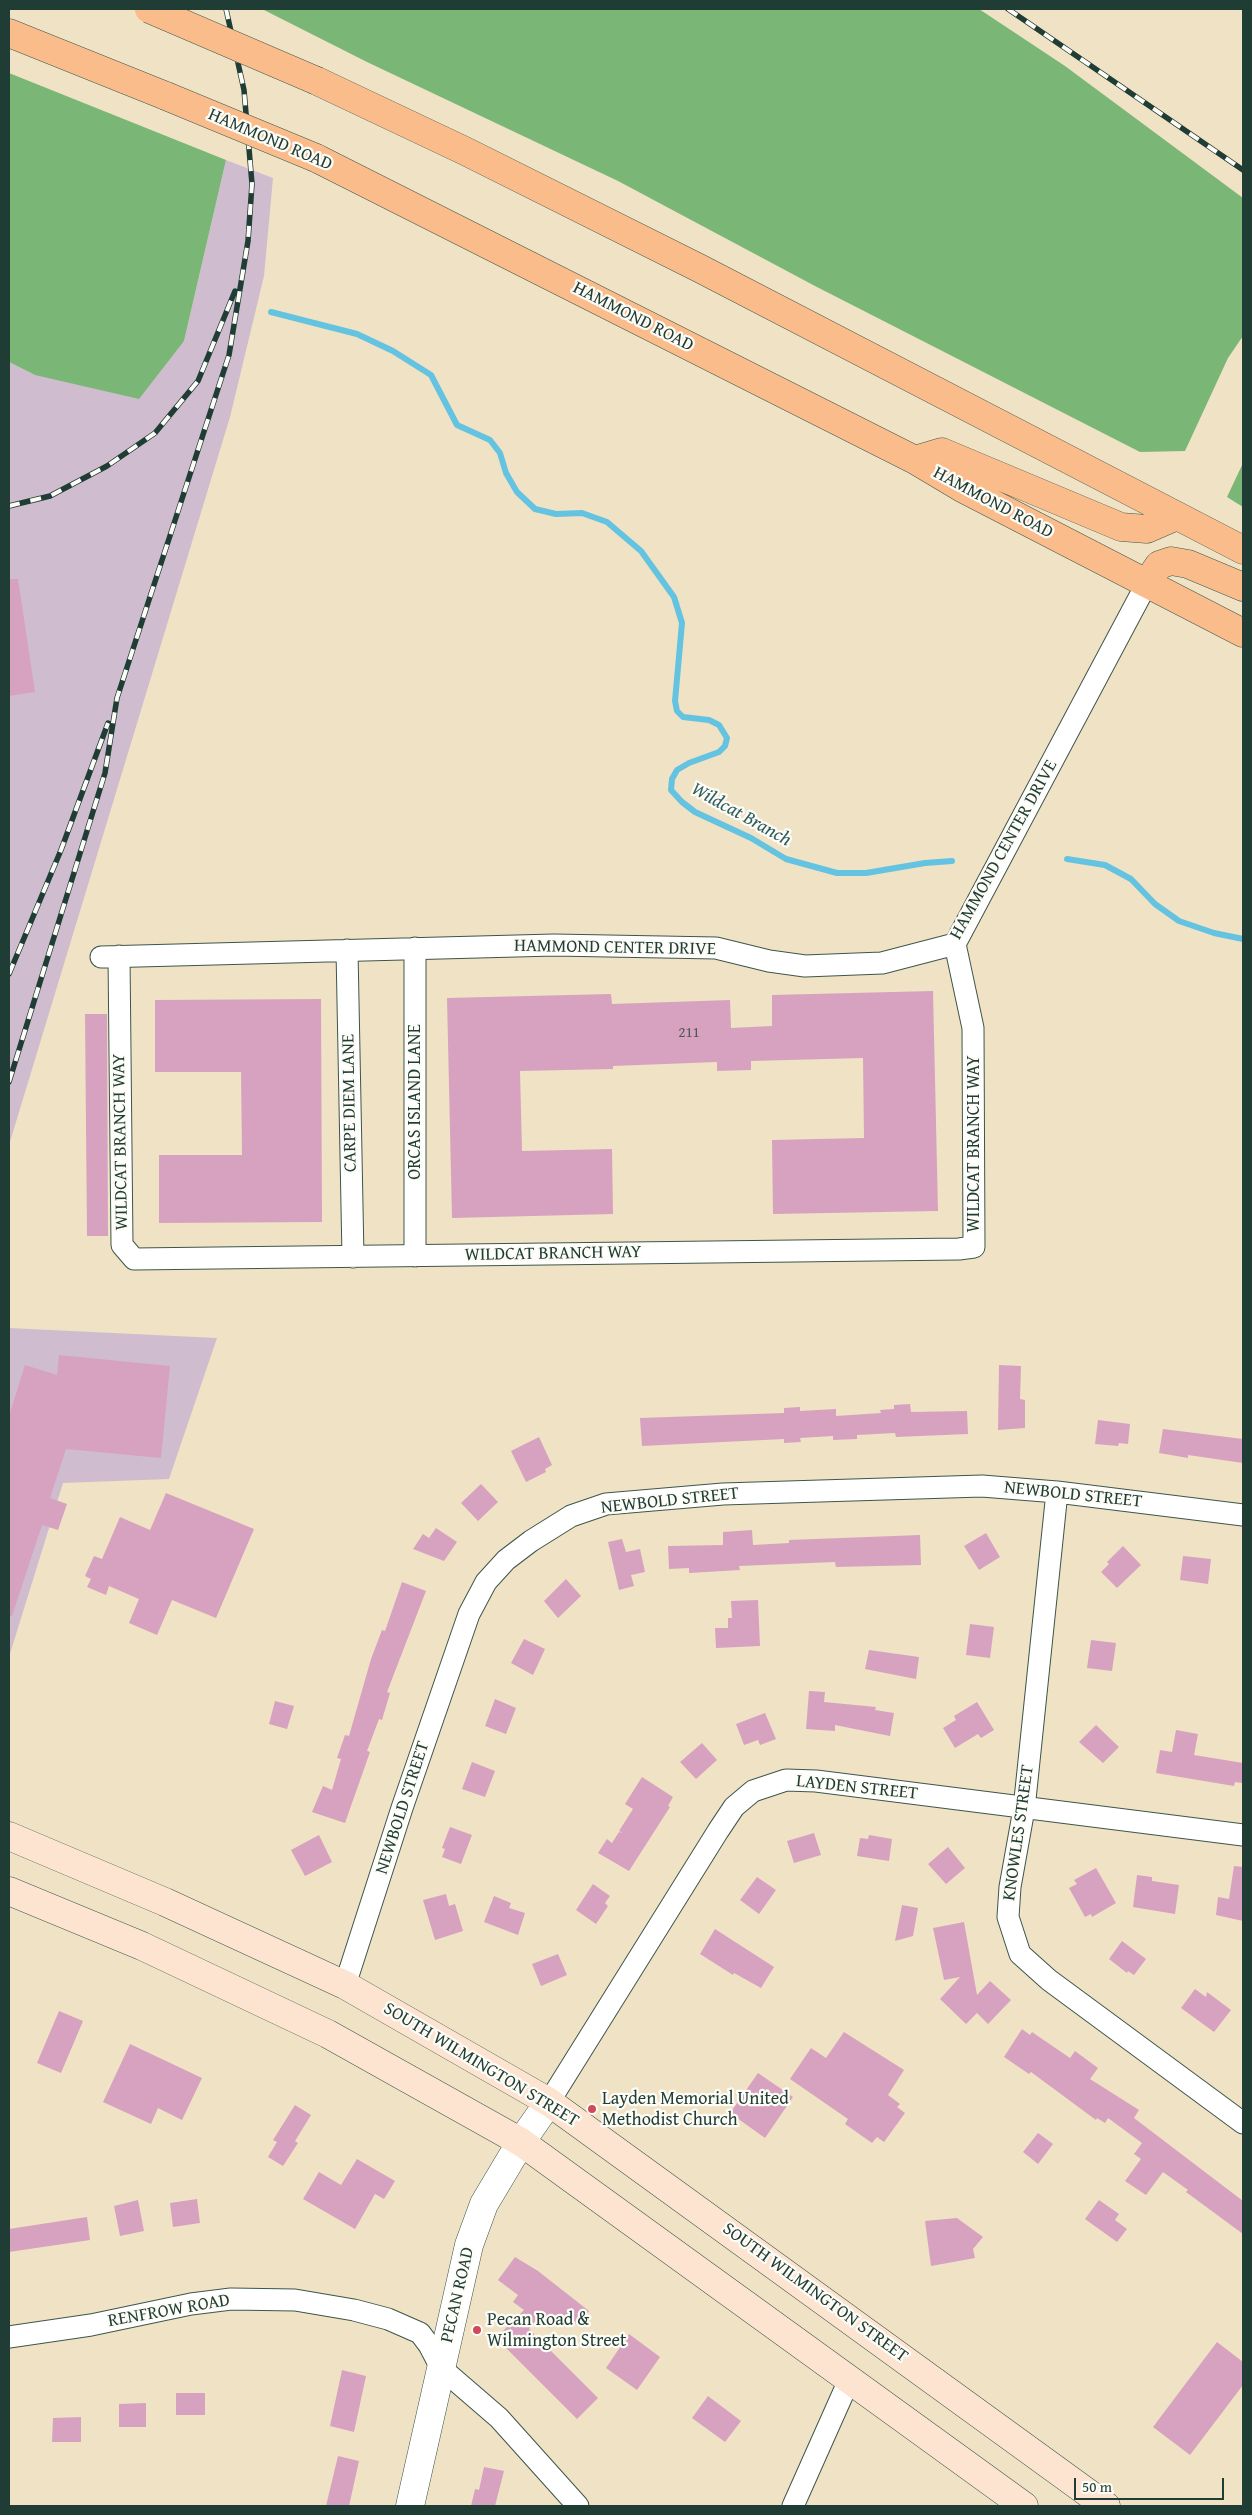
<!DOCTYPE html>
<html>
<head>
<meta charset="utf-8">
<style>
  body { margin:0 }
  #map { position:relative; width:1252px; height:2515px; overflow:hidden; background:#f0e2c5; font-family:"Gentium Book Plus",serif }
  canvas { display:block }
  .frame { position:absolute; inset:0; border:10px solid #1f3d34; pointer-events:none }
  .scale { position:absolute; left:1074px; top:2478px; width:150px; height:22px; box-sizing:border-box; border:2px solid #1f3d34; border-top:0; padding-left:6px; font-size:15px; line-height:18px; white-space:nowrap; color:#1f3d34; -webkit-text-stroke:4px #fdfcf7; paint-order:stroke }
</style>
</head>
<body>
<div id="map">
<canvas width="1252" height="2515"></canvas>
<div class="frame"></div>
<div class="scale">50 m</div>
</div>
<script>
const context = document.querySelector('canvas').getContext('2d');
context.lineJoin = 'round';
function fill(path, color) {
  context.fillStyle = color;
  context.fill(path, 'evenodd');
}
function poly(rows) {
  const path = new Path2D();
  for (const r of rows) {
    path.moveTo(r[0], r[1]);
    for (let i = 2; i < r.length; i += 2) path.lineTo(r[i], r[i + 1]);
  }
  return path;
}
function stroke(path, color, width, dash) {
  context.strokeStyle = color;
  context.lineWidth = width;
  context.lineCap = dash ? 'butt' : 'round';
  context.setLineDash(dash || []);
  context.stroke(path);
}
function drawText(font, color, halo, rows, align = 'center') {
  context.font = font + ' "Gentium Book Plus",serif';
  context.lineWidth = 4.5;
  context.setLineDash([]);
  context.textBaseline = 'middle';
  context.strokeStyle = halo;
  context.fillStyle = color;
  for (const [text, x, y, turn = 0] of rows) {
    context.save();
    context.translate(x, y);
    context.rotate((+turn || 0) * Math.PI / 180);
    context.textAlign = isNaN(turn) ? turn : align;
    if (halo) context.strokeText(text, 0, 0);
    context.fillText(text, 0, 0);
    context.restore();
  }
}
fill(poly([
  [226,160,273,178,264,276,230,417,9,1145,9,362,35,375,184,341],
  [9,1328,217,1338,169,1479,63,1483,9,1657]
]), '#cfbdcf');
fill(poly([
  [262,9,979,9,1065,66,1243,198,1243,336,1228,358,1185,451,1140,452,815,286,618,181,367,62],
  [9,73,226,160,184,341,139,399,35,375,9,362],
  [1243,463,1243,507,1227,497]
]), '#7ab777');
stroke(poly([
  [271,312,357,334,393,351,431,375,457,425,490,440,500,453,506,473,517,492,535,509,556,514,582,513,607,522,641,551,674,597,682,623,675,701,677,711,683,717,709,720,719,725,727,738,725,746,719,752,689,763,677,770,672,779,671,790,682,802,695,812,751,838,786,859,837,873,866,873,925,863,952,861],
  [1067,859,1105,865,1131,879,1155,904,1179,921,1214,933,1243,939]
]), '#63c3e1', 6);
fill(poly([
  [9,579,18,579,35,692,9,696],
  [933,991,938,1211,773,1214,772,1140,864,1138,863,1058,751,1061,751,1070,717,1071,717,1062,613,1066,613,1069,520,1071,522,1151,612,1149,613,1214,452,1218,447,998,611,994,612,1004,730,1000,731,1028,772,1026,772,995],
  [321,999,322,1222,159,1223,159,1155,242,1155,241,1072,155,1072,155,1000],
  [85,1014,107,1014,108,1236,87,1236],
  [59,1355,170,1366,161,1458,66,1449,50,1498,67,1504,58,1530,42,1525,12,1616,9,1616,9,1416,25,1365,57,1375],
  [999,1365,1021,1366,1020,1399,1025,1400,1025,1428,998,1430],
  [910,1404,911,1412,967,1411,968,1434,896,1437,895,1433,857,1435,857,1439,833,1440,833,1436,800,1438,801,1442,784,1443,784,1439,642,1446,640,1418,784,1413,784,1408,800,1407,800,1411,836,1409,836,1416,881,1413,880,1410,894,1409,894,1405],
  [1098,1420,1130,1424,1128,1444,1119,1443,1118,1446,1095,1444],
  [1163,1429,1243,1439,1243,1463,1188,1455,1188,1458,1159,1453],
  [539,1437,552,1465,545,1469,546,1472,526,1482,511,1451],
  [481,1484,498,1502,478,1521,461,1503],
  [166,1493,254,1529,216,1618,172,1600,157,1635,129,1623,139,1599,109,1586,106,1595,87,1587,91,1579,85,1576,94,1556,102,1559,120,1517,150,1530],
  [436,1528,457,1542,444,1561,413,1549,423,1534,429,1538],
  [752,1530,753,1545,789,1543,789,1540,920,1535,921,1565,836,1567,835,1562,739,1566,740,1570,689,1573,689,1568,669,1569,668,1546,723,1545,723,1532],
  [986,1533,1000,1557,979,1570,964,1546],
  [622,1539,626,1552,640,1549,645,1572,631,1575,634,1586,619,1590,608,1542],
  [1123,1546,1141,1565,1117,1588,1101,1572,1109,1564,1107,1562],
  [1183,1556,1211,1559,1208,1584,1180,1580],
  [566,1579,581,1596,558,1618,544,1601],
  [402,1582,426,1591,387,1692,390,1693,382,1720,379,1719,367,1751,370,1752,345,1823,312,1812,323,1786,332,1790,341,1759,337,1758,345,1735,349,1736,371,1659,382,1630,385,1631],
  [758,1600,760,1646,716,1648,715,1628,728,1628,728,1618,732,1618,731,1601],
  [970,1624,994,1627,990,1658,966,1655],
  [524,1639,545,1649,533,1675,511,1663],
  [1091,1640,1116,1643,1112,1671,1087,1668],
  [869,1650,919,1657,916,1679,865,1669],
  [809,1691,825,1692,824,1702,876,1707,875,1710,894,1713,890,1736,835,1725,835,1731,806,1729],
  [495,1699,516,1708,506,1734,485,1726],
  [275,1701,294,1706,287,1729,269,1724],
  [977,1702,994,1730,981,1738,978,1734,955,1748,943,1728,956,1720,954,1716],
  [765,1713,776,1739,760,1745,758,1740,744,1745,736,1724],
  [1096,1725,1119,1747,1103,1763,1079,1742],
  [1176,1730,1198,1734,1194,1755,1243,1763,1242,1783,1235,1782,1234,1786,1156,1773,1160,1750,1172,1752],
  [702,1743,717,1760,696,1779,680,1762],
  [472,1762,495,1771,485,1797,462,1789],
  [642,1777,673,1797,668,1806,670,1807,629,1871,598,1853,607,1839,612,1843,619,1832,623,1833,619,1831,633,1809,625,1804],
  [450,1827,472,1835,461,1864,442,1857,445,1849,442,1848],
  [814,1833,821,1855,794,1863,787,1841],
  [319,1835,332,1862,305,1876,291,1850],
  [869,1835,892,1839,889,1861,857,1856,860,1838,868,1839],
  [948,1847,965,1868,946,1884,928,1864],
  [1234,1866,1243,1867,1243,1921,1216,1915,1218,1897,1229,1899],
  [1096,1868,1116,1903,1092,1917,1091,1914,1085,1917,1069,1888,1077,1884,1074,1880],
  [1137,1875,1152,1877,1152,1881,1179,1885,1175,1914,1133,1907],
  [757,1877,776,1890,759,1914,740,1900],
  [593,1884,610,1896,605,1903,608,1906,596,1924,576,1910],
  [446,1894,449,1906,455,1904,463,1931,435,1940,423,1900],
  [494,1896,511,1903,509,1908,525,1913,518,1935,484,1922],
  [902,1905,918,1908,913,1936,895,1941],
  [964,1922,977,1995,990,1981,1011,2000,988,2024,977,2013,966,2024,940,1999,960,1977,944,1980,933,1928],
  [715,1929,774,1967,761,1988,734,1973,733,1975,700,1954],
  [1122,1941,1146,1959,1134,1975,1128,1971,1127,1973,1109,1959],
  [558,1954,567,1975,541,1986,532,1964],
  [1195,1989,1206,1997,1207,1992,1231,2010,1214,2032,1181,2008],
  [59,2011,83,2021,61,2073,37,2063],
  [1022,2029,1030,2035,1032,2032,1070,2058,1075,2051,1098,2068,1090,2079,1139,2110,1134,2118,1243,2201,1243,2234,1186,2192,1188,2190,1163,2172,1146,2195,1125,2181,1141,2159,1134,2154,1142,2143,1108,2118,1105,2123,1097,2118,1096,2120,1031,2072,1029,2074,1004,2057],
  [844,2032,904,2070,888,2095,900,2104,897,2107,905,2113,884,2142,877,2137,872,2143,845,2124,848,2119,790,2079,811,2048,826,2058],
  [130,2044,202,2078,182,2120,158,2108,151,2124,103,2102],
  [758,2073,793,2097,765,2138,730,2113],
  [295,2105,311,2115,295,2141,298,2143,283,2166,268,2157,277,2142,273,2140],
  [1038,2133,1053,2144,1038,2164,1023,2152],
  [357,2159,395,2181,384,2199,375,2194,355,2229,303,2199,319,2172,341,2185],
  [197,2199,200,2223,173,2227,170,2203],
  [138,2200,144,2231,120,2236,114,2206],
  [1099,2200,1119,2214,1115,2220,1127,2229,1117,2242,1085,2219],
  [87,2217,90,2240,9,2252,9,2229],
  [957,2218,983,2237,973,2249,975,2258,931,2266,925,2221],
  [515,2257,538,2271,589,2311,578,2326,561,2314,550,2328,537,2319,529,2329,598,2398,577,2419,496,2338,524,2310,513,2302,518,2295,498,2280],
  [629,2334,660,2357,637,2390,606,2368],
  [1217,2342,1243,2362,1243,2385,1190,2455,1153,2427],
  [342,2370,366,2376,354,2432,330,2426],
  [176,2393,205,2393,205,2415,176,2415],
  [708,2396,741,2421,725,2442,692,2418],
  [146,2403,146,2427,119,2427,119,2404],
  [81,2417,81,2442,52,2442,53,2418],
  [338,2456,359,2461,349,2506,326,2506],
  [484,2467,504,2471,495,2506,471,2506,475,2489,479,2490]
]), '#d6a2bf');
const minor = poly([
  [415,948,415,1256],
  [347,950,353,1257],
  [119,956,122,1245,134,1259,959,1249,974,1247,973,1028,955,944],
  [101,957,554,945,716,948,769,961,805,966,882,963,955,944,1147,583],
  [1057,1492,1024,1809,1010,1887,1008,1917,1020,1954,1049,1980,1243,2123],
  [345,1985,402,1808,469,1614,486,1582,506,1560,531,1541,571,1516,606,1504,723,1494,982,1486,1057,1492,1243,1515],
  [549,2102,718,1831,734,1807,753,1791,786,1780,816,1781,1243,1835],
  [9,2337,91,2325,191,2304,231,2299,295,2300,354,2310,388,2319,420,2333,429,2345,441,2368,499,2418,578,2506],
  [793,2506,850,2378]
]);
const tertiary = poly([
  [410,2506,469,2245,484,2204,521,2142,549,2102]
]);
const secondary = poly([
  [9,1836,165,1902,345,1985,549,2102,1106,2506],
  [9,1891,142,1946,328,2034,521,2142,1024,2506]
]);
const primary = poly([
  [9,33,166,96],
  [317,81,465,151,699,268,1243,550],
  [316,158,915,460,962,488,1243,633],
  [915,460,942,452,1121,527,1147,529,1177,516],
  [1147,583,1159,565,1171,561,1188,564,1243,587]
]);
stroke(minor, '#3e564a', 23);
stroke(tertiary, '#3e564a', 29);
stroke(secondary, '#3e564a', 29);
stroke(primary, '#3e564a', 29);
stroke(minor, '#fff', 21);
stroke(tertiary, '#fff', 28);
stroke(secondary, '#fde4d1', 28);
stroke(primary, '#fabc8b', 28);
const rail = poly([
  [1008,9,1243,170],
  [9,506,50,496,107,466,155,433,198,381,235,291],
  [9,974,61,850,108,723],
  [9,1082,105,773,117,698,229,355,248,241,252,184,244,90,226,9]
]);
stroke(rail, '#1f3d34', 5.5);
stroke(rail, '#fdfcf7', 4, [11]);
const primaryBridge = poly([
  [149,9,317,81],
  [166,96,316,158]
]);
stroke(primaryBridge, '#3e564a', 29, []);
stroke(primaryBridge, '#fabc8b', 28);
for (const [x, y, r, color] of [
  [592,2109,5,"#d1495b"],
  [477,2330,5,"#d1495b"]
]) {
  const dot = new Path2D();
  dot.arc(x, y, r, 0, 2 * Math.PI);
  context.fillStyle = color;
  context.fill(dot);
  stroke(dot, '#fdfcf7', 2);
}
drawText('15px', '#4d5657', null, [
  ["211",689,1033]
]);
drawText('18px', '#1f3d34', '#fdfcf7', [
  ["HAMMOND ROAD",270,140,23],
  ["HAMMOND ROAD",633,317,27],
  ["HAMMOND ROAD",993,503,28],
  ["HAMMOND CENTER DRIVE",1004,850,-61],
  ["HAMMOND CENTER DRIVE",615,948,1],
  ["ORCAS ISLAND LANE",415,1102,-90],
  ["CARPE DIEM LANE",350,1103,-91],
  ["WILDCAT BRANCH WAY",121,1142,-91],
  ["WILDCAT BRANCH WAY",974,1144,-90],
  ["WILDCAT BRANCH WAY",553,1254,-1],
  ["NEWBOLD STREET",1073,1495,6],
  ["NEWBOLD STREET",670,1501,-6],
  ["LAYDEN STREET",857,1788,6],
  ["NEWBOLD STREET",403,1808,-72],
  ["KNOWLES STREET",1019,1833,-82],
  ["SOUTH WILMINGTON STREET",481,2065,31],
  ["SOUTH WILMINGTON STREET",815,2293,36],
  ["PECAN ROAD",458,2295,-77],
  ["RENFROW ROAD",169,2311,-10]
]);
drawText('18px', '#1f3d34', '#fdfcf7', [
  ["Layden Memorial United",602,2099],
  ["Methodist Church",602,2120],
  ["Pecan Road &",487,2320],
  ["Wilmington Street",487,2341]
], 'left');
drawText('italic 19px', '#305e5f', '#fdfcf7', [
  ["Wildcat Branch",741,815,29]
]);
</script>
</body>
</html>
